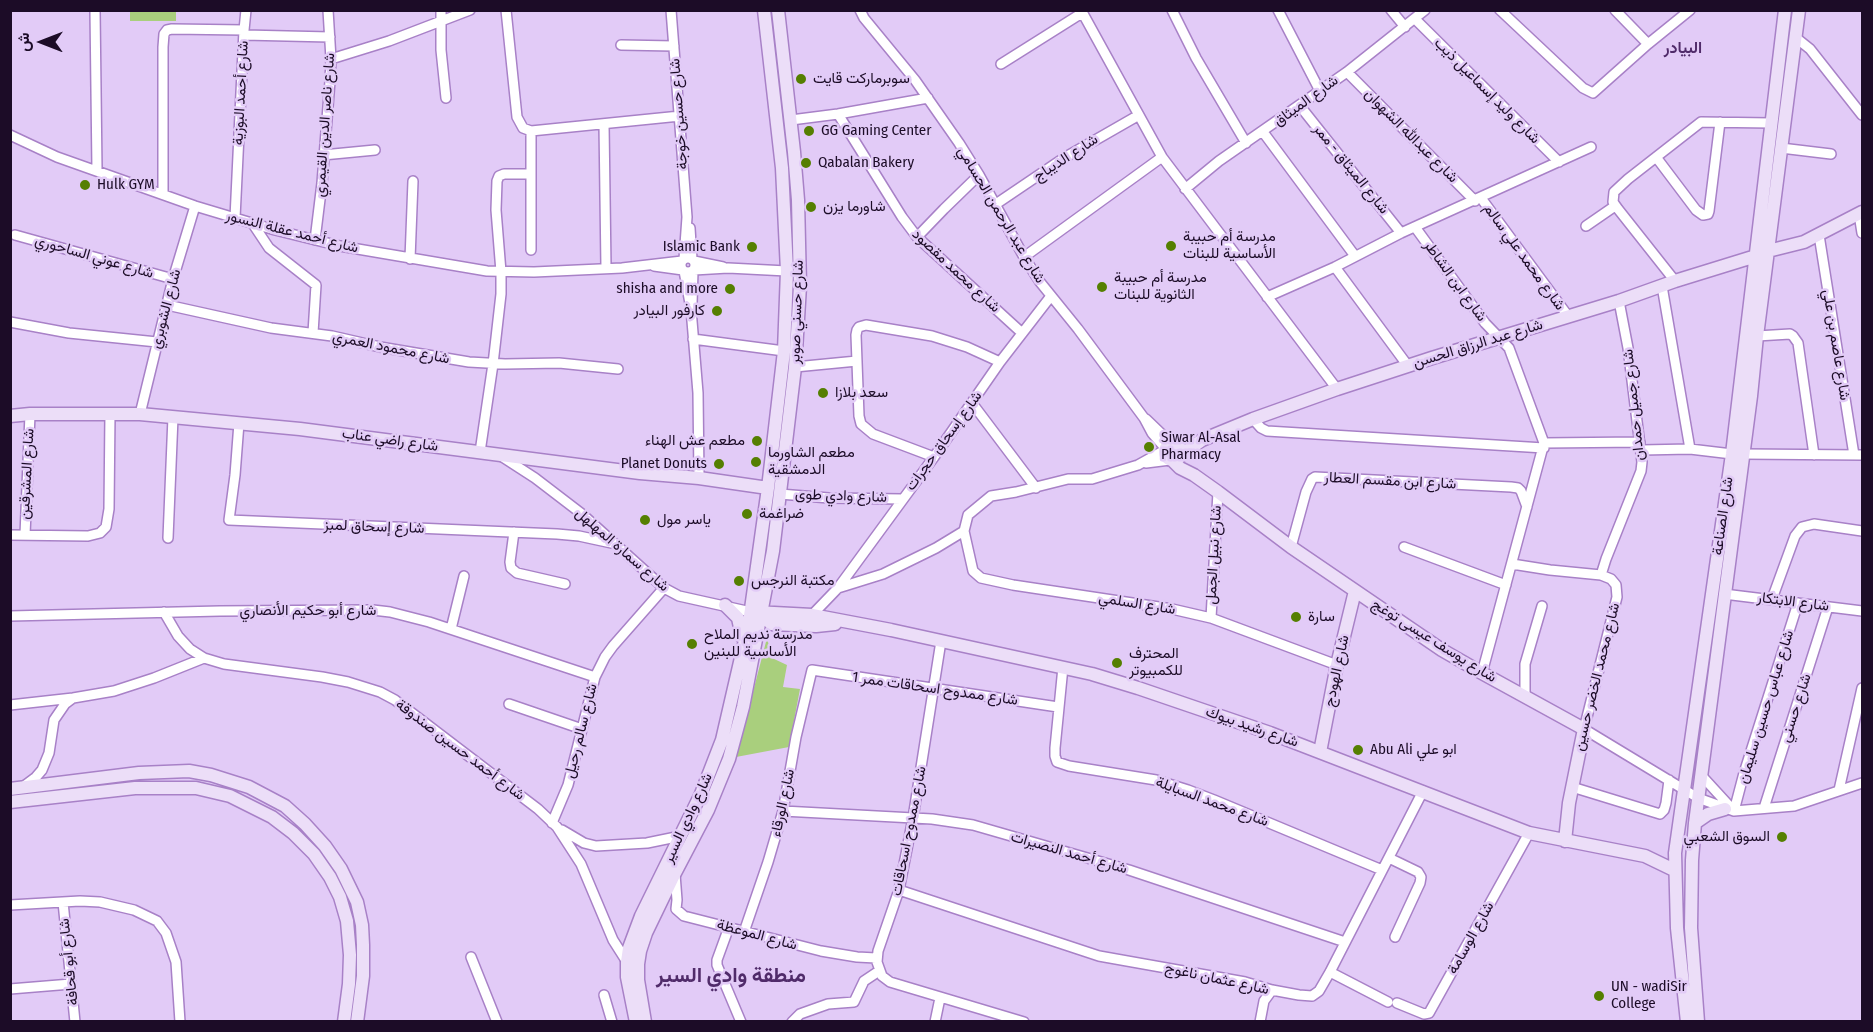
<!DOCTYPE html>
<html>
<head>
<meta charset="utf-8">
<style>
  body { margin:0 }
  #map { position:relative; width:1873px; height:1032px; overflow:hidden; background:#e2cbf7; font-family:"Fira Sans Condensed",Vazirmatn,sans-serif }
  canvas { display:block }
  .frame { position:absolute; inset:0; border:12px solid #1c0c27; pointer-events:none }
  .north { position:absolute; left:12px; top:12px; width:60px; height:60px; -webkit-text-stroke:4px #e2cbf7; paint-order:stroke; rotate:270deg; font-size:16px; font-weight:700; line-height:24px; text-align:center; color:#1c0c27 }
  .north::after { content:''; display:block; margin:auto; width:21px; height:27px; background:#1c0c27; clip-path:polygon(50% 0,100% 100%,50% 72%,0 100%) }
</style>
</head>
<body>
<div id="map">
<canvas width="1873" height="1032"></canvas>
<div class="frame"></div>
<div class="north">ش</div>
</div>
<script>
const context = document.querySelector('canvas').getContext('2d');
context.lineJoin = 'round';
function fill(path, color) {
  context.fillStyle = color;
  context.fill(path, 'evenodd');
}
function poly(rows) {
  const path = new Path2D();
  for (const r of rows) {
    if (r.length === 3) {
      path.moveTo(r[0] + r[2], r[1]);
      path.arc(r[0], r[1], r[2], 0, 2 * Math.PI);
      continue;
    }
    path.moveTo(r[0], r[1]);
    for (let i = 2; i < r.length; i += 2) path.lineTo(r[i], r[i + 1]);
  }
  return path;
}
function stroke(path, color, width, dash) {
  context.strokeStyle = color;
  context.lineWidth = width;
  context.lineCap = dash ? 'butt' : 'round';
  context.setLineDash(dash || []);
  context.stroke(path);
}
function drawText(font, color, halo, rows, align = 'center') {
  context.font = font + ' "Fira Sans Condensed",Vazirmatn,sans-serif';
  context.lineWidth = 5;
  context.setLineDash([]);
  context.textBaseline = 'middle';
  context.strokeStyle = halo;
  context.fillStyle = color;
  for (const [text, x, y, turn = 0] of rows) {
    context.save();
    context.translate(x, y);
    context.rotate((+turn || 0) * Math.PI / 180);
    context.textAlign = isNaN(turn) ? turn : align;
    if (halo) context.strokeText(text, 0, 0);
    context.fillText(text, 0, 0);
    context.restore();
  }
}
fill(poly([
  [130,11,176,11,176,21,130,21],
  [767,638,772,658,787,665,783,687,800,689,789,747,736,757]
]), '#a9cf7d');
const street = poly([
  [95,10,97,170],
  [441,10,441,50,446,98],
  [506,10,517,117,523,128,531,131,680,116],
  [671,10,687,217,684,259],
  [860,10,864,18,915,80,959,143,979,175,1024,257,1040,282,1078,329,1144,418,1152,433,1166,449],
  [1081,10,1162,157,1337,389],
  [1172,10,1196,58,1246,143],
  [1278,10,1320,91],
  [1391,10,1405,27],
  [1500,10,1583,88,1593,93,1648,44,1690,10],
  [1615,10,1648,44],
  [1415,19,1559,162],
  [244,30,246,10],
  [244,35,330,37],
  [1795,37,1810,49,1862,115],
  [621,45,674,46],
  [331,59,389,41,470,10],
  [1001,64,1082,13],
  [1347,72,1475,201],
  [1300,106,1401,233],
  [838,114,902,217,917,237,1022,333],
  [791,120,838,114,928,98],
  [604,124,606,268],
  [531,131,531,250],
  [1263,132,1355,256],
  [10,135,57,157,195,206,275,230,340,246,487,271,534,272,622,268,682,261],
  [1781,148,1831,154],
  [323,155,375,150],
  [1656,157,1696,210,1703,215,1708,214,1709,211,1720,122],
  [1185,189,1219,161,1347,72,1425,10],
  [163,194,163,47,164,34,167,30,172,29,244,30,235,218],
  [1481,198,1568,316],
  [996,204,1064,158,1139,115],
  [1859,214,1862,233],
  [253,224,269,248,316,285,313,333],
  [1586,226,1615,206],
  [1415,227,1485,323,1509,348,1544,443,1482,673],
  [690,228,692,259],
  [15,235,173,279],
  [1819,235,1854,455],
  [917,237,944,209,979,175],
  [315,240,322,183,330,81,331,59,328,10],
  [1024,257,1162,157],
  [688,265,7],
  [410,259,413,181],
  [694,261,723,267],
  [654,266,683,270],
  [1335,267,1408,366],
  [694,270,728,268,787,271],
  [684,271,691,309,698,393,699,478],
  [1675,281,1618,209,1613,202,1614,192,1628,179,1701,122,1771,123],
  [1662,286,1690,449],
  [1267,297,1335,267,1401,233,1591,147],
  [692,304,693,271],
  [167,305,271,328,332,336,380,347,469,362,505,364,559,363,618,369],
  [10,322,69,333,157,342],
  [1757,336,1790,334,1793,336,1798,343,1814,455],
  [693,339,784,351],
  [795,367,857,361],
  [972,403,1036,488],
  [140,414,173,279,195,206],
  [1146,419,1172,444],
  [1253,419,1261,428,1267,431,1544,448],
  [239,423,235,475,229,520,557,534,579,536,616,544],
  [1544,443,1640,442],
  [1642,450,1690,449,1732,454],
  [480,452,493,364,501,294,501,272,496,210,497,181,499,176,504,174,531,174],
  [1743,454,1862,455],
  [501,456,535,478,582,514,664,588,679,596,751,612],
  [934,457,873,434,861,424,859,416,856,335,857,330,859,327,866,325,932,336,967,347,1000,362],
  [1146,463,1170,460],
  [780,494,829,498,902,499],
  [964,531,973,571,981,578,1013,585,1172,609,1211,618,1337,665],
  [514,532,510,562,511,568,517,573,565,584],
  [10,535,88,536,100,533,106,527,109,509,110,413],
  [25,535,30,414],
  [168,538,173,417],
  [1291,547,1306,492,1312,479,1315,477,1511,487,1518,488,1521,491,1527,507],
  [1404,547,1506,585],
  [1512,564,1550,570,1601,575,1611,579,1616,585,1617,597,1584,729,1698,798,1734,811,1794,806,1862,783],
  [1601,575,1606,559,1641,471,1642,462,1628,348,1619,301],
  [838,588,883,574,936,548,964,531,968,515,991,496,1016,492,1068,479,1092,479,1138,465,1165,450],
  [1724,594,1862,611],
  [1772,599,1795,536,1802,527,1814,524,1862,531],
  [164,612,178,636,190,649,204,658,224,664,322,677,348,682,380,692,395,700,538,809,557,827,581,864,613,940,627,962],
  [812,615,838,588,934,457,1000,362,1051,296],
  [10,616,220,611,373,610,390,612,429,622,595,677],
  [1211,618,1218,492],
  [451,629,464,576],
  [941,641,913,818,899,890,878,951,877,962,882,976,890,982,1024,1022],
  [1063,667,1055,748,1055,756,1057,762,1069,766,1156,780,1188,790,1214,800,1382,870],
  [1525,697,1525,664,1542,606],
  [509,704,582,729],
  [10,705,73,698,114,691,154,678,204,658],
  [1701,775,1734,811],
  [24,786,36,777,42,770,49,753,54,720,65,704,73,698],
  [1572,787,1660,814,1664,810,1666,803,1669,780],
  [1839,790,1862,688],
  [1764,808,1828,607],
  [783,811,932,819,973,825,1129,870,1345,942],
  [1734,811,1744,773,1798,603],
  [552,823,568,785,595,677,605,657,613,646,664,588],
  [562,830,584,843,596,846,647,843,681,836],
  [1389,858,1418,872,1421,877,1420,883,1395,937],
  [675,874,677,900,676,909,684,916,821,951,857,957,876,958],
  [899,890,1099,956,1245,982,1272,990,1299,995,1312,996,1319,991,1330,972,1423,791],
  [63,902,75,1022],
  [10,905,80,901,100,902,134,910,157,921,166,933,176,962,180,1022],
  [729,927,717,960,717,965,741,1022],
  [744,932,768,862,783,811,796,737,812,670,1058,707],
  [471,957,497,1022],
  [1330,972,1388,1002],
  [10,989,71,984],
  [604,995,612,1022],
  [1397,1003,1424,1014,1429,1013,1529,833],
  [792,1022,800,1014,828,1004,854,1002,864,981,879,971],
  [935,1022,940,998],
  [1260,1022,1264,1001,1272,990]
]);
const secondary = poly([
  [1768,251,1804,242,1862,212],
  [10,416,30,414,140,414,300,429,640,473,699,478,768,488],
  [1173,452,8],
  [1181,455,1202,440,1253,419,1337,389,1432,358,1619,301,1675,281,1756,256],
  [1172,460,1180,468,1194,475,1218,492,1291,547,1442,650,1482,673,1584,729,1569,803,1565,841],
  [725,605,738,618,742,637],
  [755,612,812,615,891,630,1092,674,1138,688,1270,733,1529,833,1645,856,1674,870],
  [762,613,771,624,816,626,835,624],
  [1320,752,1337,665,1355,591],
  [10,789,139,773,189,771,211,775,249,787,285,806,305,824,325,846,341,869,357,902,362,925,363,945,363,976,357,1022],
  [10,802,135,788,196,788,230,796,272,817,293,833,314,854,330,877,340,897,347,921,350,955,349,984,344,1022],
  [1695,823,1708,814,1725,809],
  [636,1022,627,977,627,962,629,948,641,916,701,794,722,740,749,623,768,488,784,351,787,271,782,168,764,10],
  [645,1022,638,980,638,964,640,951,646,933,675,873,708,810,729,759,743,707,773,551,795,367,800,286,798,200,794,152,778,10],
  [1687,1022,1677,928,1675,853,1732,454,1785,10],
  [1698,1022,1691,928,1692,860,1695,823,1751,396,1757,336,1799,10]
]);
stroke(street, '#a881c7', 12);
stroke(secondary, '#a881c7', 15);
stroke(street, '#fff', 9);
stroke(secondary, '#ecdef8', 12);
for (const [x, y, r, color] of [
  [801,79,6,"#557f01"],
  [809,131,6,"#557f01"],
  [806,163,6,"#557f01"],
  [85,185,6,"#557f01"],
  [811,207,6,"#557f01"],
  [1171,246,6,"#557f01"],
  [752,247,6,"#557f01"],
  [1102,287,6,"#557f01"],
  [730,289,6,"#557f01"],
  [717,311,6,"#557f01"],
  [823,393,6,"#557f01"],
  [757,441,6,"#557f01"],
  [1149,447,6,"#557f01"],
  [756,462,6,"#557f01"],
  [719,464,6,"#557f01"],
  [747,514,6,"#557f01"],
  [645,520,6,"#557f01"],
  [739,581,6,"#557f01"],
  [1296,617,6,"#557f01"],
  [692,644,6,"#557f01"],
  [1117,663,6,"#557f01"],
  [1358,750,6,"#557f01"],
  [1782,837,6,"#557f01"],
  [1599,996,6,"#557f01"]
]) {
  const dot = new Path2D();
  dot.arc(x, y, r, 0, 2 * Math.PI);
  context.fillStyle = color;
  context.fill(dot);
  stroke(dot, '#e2cbf7', 2);
}
drawText('15px', '#1c0c27', '#e2cbf7', [
  ["سوبرماركت قايت",813,79],
  ["GG Gaming Center",821,131],
  ["Qabalan Bakery",818,163],
  ["Hulk GYM",97,185],
  ["شاورما يزن",823,207],
  ["مدرسة أم حبيبة",1183,237],
  ["الأساسية للبنات",1183,254],
  ["Islamic Bank",740,247,"right"],
  ["مدرسة أم حبيبة",1114,278],
  ["الثانوية للبنات",1114,295],
  ["shisha and more",718,289,"right"],
  ["كارفور البيادر",705,311,"right"],
  ["سعد بلازا",835,393],
  ["Siwar Al-Asal",1161,438],
  ["Pharmacy",1161,455],
  ["مطعم عش الهناء",745,441,"right"],
  ["مطعم الشاورما",768,453],
  ["الدمشقية",768,470],
  ["Planet Donuts",707,464,"right"],
  ["ضراغمة",759,514],
  ["ياسر مول",657,520],
  ["مكتبة النرجس",751,581],
  ["سارة",1308,617],
  ["مدرسة نديم الملاح",704,635],
  ["الأساسية للبنين",704,652],
  ["المحترف",1129,654],
  ["للكمبيوتر",1129,671],
  ["Abu Ali ابو علي",1370,750],
  ["السوق الشعبي",1770,837,"right"],
  ["UN - wadiSir",1611,987],
  ["College",1611,1004]
], 'left');
drawText('15px', '#1c0c27', '#e2cbf7', [
  ["شارع وليد إسماعيل ذيب",1487,91,45],
  ["شارع أحمد البوزية",241,93,-87],
  ["شارع الميثاق",1306,101,-36],
  ["شارع حسين خوجة",679,114,-94],
  ["شارع ناصر الدين القيمري",325,125,-86],
  ["شارع عبدالله الشهوان",1411,136,45],
  ["شارع الديباج",1066,158,-33],
  ["شارع الميثاق - ممر",1351,169,51],
  ["شارع عبد الرحمن الحسامي",1001,215,59],
  ["شارع أحمد عقلة النسور",292,232,14],
  ["شارع عوني الساحوري",94,257,16],
  ["شارع محمد علي سالم",1524,257,54],
  ["شارع محمد مقصود",956,271,43],
  ["شارع ابن الشاطر",1455,281,54],
  ["شارع الشوبري",166,309,-75],
  ["شارع حسني صوبر",797,312,-88],
  ["شارع عبد الرزاق الحسن",1478,344,-17],
  ["شارع عاصم بن علي",1836,345,81],
  ["شارع محمود العمري",391,348,11],
  ["شارع جميل حمدان",1634,405,-96],
  ["شارع راضي عناب",390,440,8],
  ["شارع إسحاق حجرات",944,441,-54],
  ["شارع المشرقين",27,474,-87],
  ["شارع ابن مقسم العطار",1390,481,3],
  ["شارع وادي طوى",841,496,2],
  ["شارع الصناعة",1723,516,-82],
  ["شارع إسحاق لمبز",374,527,2],
  ["شارع سمارة المهلهل",622,550,41],
  ["شارع نبيل الجمل",1214,555,-87],
  ["شارع الابتكار",1793,602,7],
  ["شارع السلمي",1137,604,9],
  ["شارع أبو حكيم الأنصاري",308,611],
  ["شارع يوسف عيسى توغج",1434,641,32],
  ["شارع الهودج",1337,671,-78],
  ["شارع محمد الخضر حسين",1597,677,-76],
  ["شارع ممدوح اسحاقات ممر 1",935,689,8],
  ["شارع عباس حسين سليمان",1766,707,-73],
  ["شارع حسني",1796,708,-72],
  ["شارع رشيد بيوك",1252,727,19],
  ["شارع سالم رحيل",581,731,-76],
  ["شارع أحمد حسين صندوقة",460,750,37],
  ["شارع محمد السبايلة",1212,802,20],
  ["شارع الورقاء",783,803,-78],
  ["شارع وادي السير",688,818,-65],
  ["شارع ممدوح اسحاقات",909,831,-79],
  ["شارع أحمد النصيرات",1069,853,16],
  ["شارع الموعظة",757,935,15],
  ["شارع الوسامة",1471,938,-61],
  ["شارع أبو قحافة",69,962,-96],
  ["شارع عثمان ناغوج",1217,979,12]
]);
drawText('bold 16px', '#502b6a', '#e2cbf7', [
  ["البيادر",1683,49]
]);
drawText('bold 21px', '#502b6a', '#e2cbf7', [
  ["منطقة وادي السير",731,976]
]);
</script>
</body>
</html>
